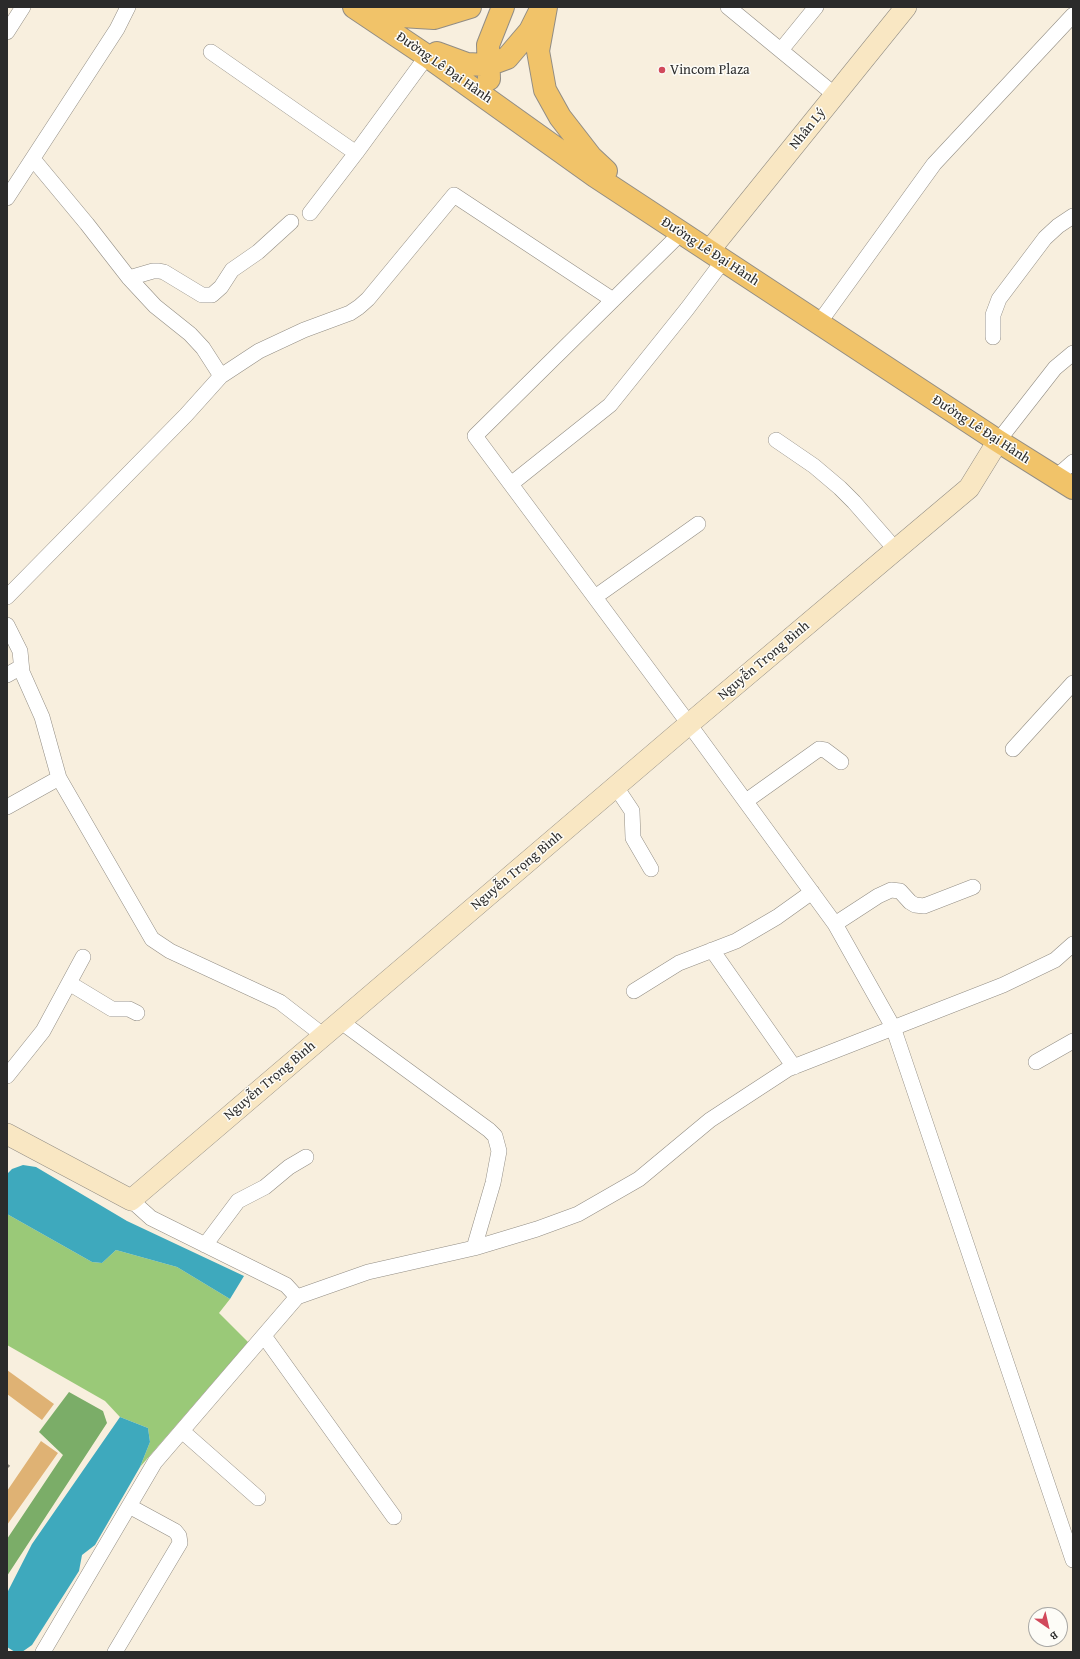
<!DOCTYPE html>
<html>
<head>
<meta charset="utf-8">
<style>
  body { margin:0 }
  #map { position:relative; width:1080px; height:1659px; overflow:hidden; background:#f8efde; font-family:"Gentium Book Plus",serif }
  canvas { display:block }
  .frame { position:absolute; inset:0; border:8px solid #2b2b2b; pointer-events:none }
  .north { position:absolute; left:1028px; top:1607px; width:40px; height:40px; box-sizing:border-box; background:#fdfcf7; border:1px solid #a9a8a5; border-radius:50%; rotate:146deg; font-size:11px; font-weight:700; line-height:16px; text-align:center; color:#2b2b2b }
  .north::after { content:''; display:block; margin:auto; width:14px; height:18px; background:#d1495b; clip-path:polygon(50% 0,100% 100%,50% 72%,0 100%) }
</style>
</head>
<body>
<div id="map">
<canvas width="1080" height="1659"></canvas>
<div class="frame"></div>
<div class="north">B</div>
</div>
<script>
const context = document.querySelector('canvas').getContext('2d');
context.lineJoin = 'round';
function fill(path, color) {
  context.fillStyle = color;
  context.fill(path, 'evenodd');
}
function poly(rows) {
  const path = new Path2D();
  for (const r of rows) {
    path.moveTo(r[0], r[1]);
    for (let i = 2; i < r.length; i += 2) path.lineTo(r[i], r[i + 1]);
  }
  return path;
}
function stroke(path, color, width, dash) {
  context.strokeStyle = color;
  context.lineWidth = width;
  context.lineCap = dash ? 'butt' : 'round';
  context.setLineDash(dash || []);
  context.stroke(path);
}
function drawText(font, color, halo, rows, align = 'center') {
  context.font = font + ' "Gentium Book Plus",serif';
  context.lineWidth = 3;
  context.setLineDash([]);
  context.textBaseline = 'middle';
  context.strokeStyle = halo;
  context.fillStyle = color;
  for (const [text, x, y, turn = 0] of rows) {
    context.save();
    context.translate(x, y);
    context.rotate((+turn || 0) * Math.PI / 180);
    context.textAlign = isNaN(turn) ? turn : align;
    if (halo) context.strokeText(text, 0, 0);
    context.fillText(text, 0, 0);
    context.restore();
  }
}
fill(poly([
  [7,1214,92,1262,102,1263,116,1250,177,1267,230,1299,219,1313,248,1342,140,1467,150,1442,148,1428,120,1417,105,1401,7,1345]
]), '#9ac978');
fill(poly([
  [69,1392,103,1411,107,1423,7,1576,7,1539,63,1455,39,1432]
]), '#7bad68');
fill(poly([
  [23,1165,36,1167,127,1221,244,1276,230,1299,177,1267,116,1250,102,1263,92,1262,7,1214,7,1174,12,1169],
  [120,1417,148,1428,150,1442,140,1467,95,1545,82,1555,79,1571,32,1645,22,1652,15,1652,7,1647,7,1593,32,1544]
]), '#3ea9bd');
fill(poly([
  [7,1370,54,1404,42,1420,7,1394],
  [41,1441,58,1453,7,1525,7,1491]
]), '#dfb274');
const street = poly([
  [728,7,835,95],
  [7,32,23,7],
  [781,50,816,7],
  [211,52,356,153],
  [33,159,87,224,129,278,155,306,190,334,203,348,221,376],
  [7,198,117,29,128,7],
  [310,213,356,153,427,56],
  [681,233,475,436,689,724,835,924,893,1027,1073,1560],
  [129,278,153,271,159,271,164,272,202,295,212,295,221,287,232,270,258,252,291,222],
  [819,323,934,164,1073,15],
  [993,337,993,315,999,299,1045,238,1058,226,1073,216],
  [776,440,814,466,840,488,854,502,896,550],
  [998,441,1055,368,1073,353],
  [1056,477,1073,462],
  [511,484,610,405,687,309,723,261],
  [7,597,186,415,221,376,259,351,304,330,350,313,359,307,368,299,454,195,613,300],
  [595,597,698,524],
  [7,625,20,651,22,672,42,717,59,778,152,939,170,951,280,1002,324,1036],
  [7,675,21,667],
  [1013,749,1073,683],
  [616,787,632,811,633,838,651,869],
  [746,801,819,749,825,750,841,762],
  [7,807,59,778],
  [835,924,878,896,891,890,900,891,910,902,915,905,924,906,973,887],
  [712,950,794,1067],
  [69,983,112,1009,129,1009,137,1013],
  [634,991,679,963,736,941,777,917,812,892],
  [340,1021,489,1130,495,1136,499,1151,493,1183,474,1248],
  [1036,1062,1073,1041],
  [7,1076,43,1031,83,957],
  [131,1200,151,1218,286,1285,297,1297],
  [205,1245,238,1201,265,1187,289,1167,306,1157],
  [264,1336,394,1517],
  [182,1431,258,1498],
  [43,1652,155,1462,297,1297,368,1272,474,1248,537,1229,578,1214,639,1179,710,1120,788,1069,1003,985,1055,960,1073,944],
  [115,1652,180,1543,179,1536,175,1531,129,1506]
]);
const secondary = poly([
  [709,251,906,7],
  [7,1134,131,1200,689,724,969,488,998,441]
]);
const primary = poly([
  [354,7,427,56,595,176,998,441,1073,488],
  [383,7,401,16,434,18,470,7],
  [546,7,538,51,545,90,560,117,591,157,606,171],
  [437,53,467,64,488,65,507,58,530,31,539,13],
  [489,79,488,45,503,7]
]);
stroke(street, '#928d84', 16);
stroke(secondary, '#928d84', 22);
stroke(primary, '#928d84', 24);
stroke(poly([
  [7,1465,11,1468]
]), '#928d84', 2.5, [3, 3]);
stroke(street, '#fff', 15);
stroke(secondary, '#f9e7c3', 21);
stroke(primary, '#f1c369', 22);
for (const [x, y, r, color] of [
  [662,70,4,"#d1495b"]
]) {
  const dot = new Path2D();
  dot.arc(x, y, r, 0, 2 * Math.PI);
  context.fillStyle = color;
  context.fill(dot);
  stroke(dot, '#fdfcf7', 1.5);
}
drawText('14px', '#2b2b2b', '#fdfcf7', [
  ["Đường Lê Đại Hành",444,68,35],
  ["Nhân Lý",808,129,-51],
  ["Đường Lê Đại Hành",710,252,33],
  ["Đường Lê Đại Hành",981,430,33],
  ["Nguyễn Trọng Bình",764,661,-40],
  ["Nguyễn Trọng Bình",517,871,-40],
  ["Nguyễn Trọng Bình",270,1081,-40]
]);
drawText('14px', '#2b2b2b', '#fdfcf7', [
  ["Vincom Plaza",670,70]
], 'left');
</script>
</body>
</html>
